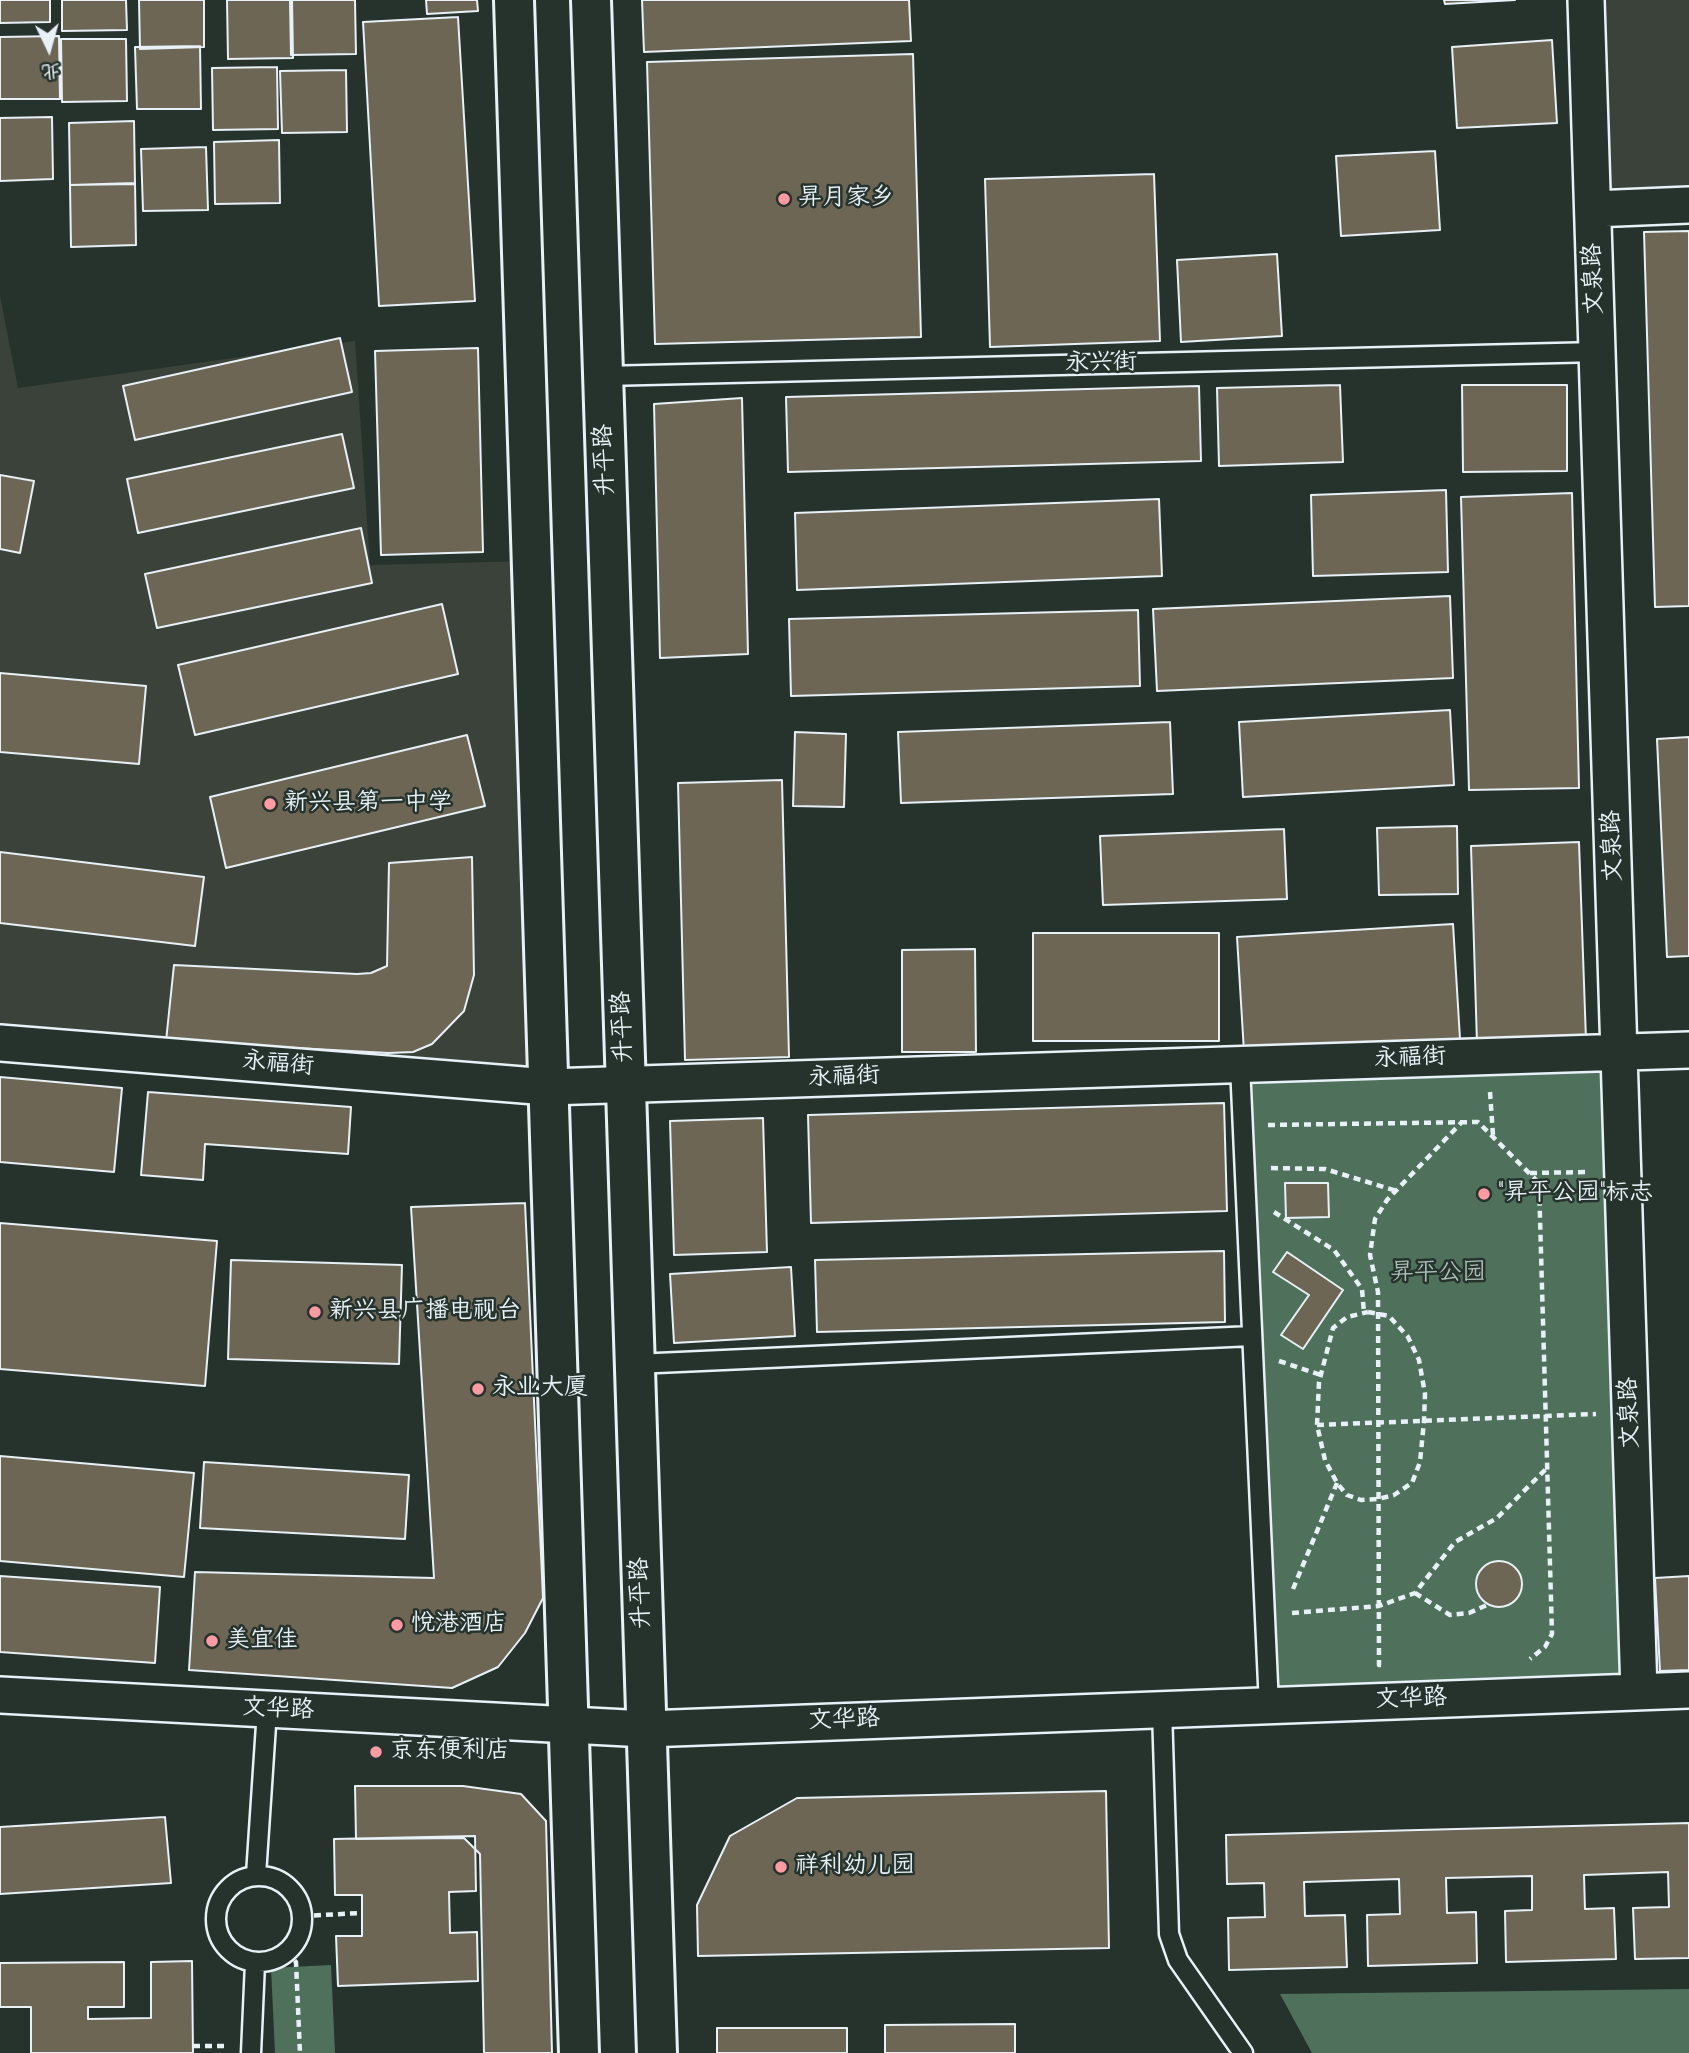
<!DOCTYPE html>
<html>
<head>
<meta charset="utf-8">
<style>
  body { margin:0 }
  #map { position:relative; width:1689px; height:2053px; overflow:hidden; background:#26332d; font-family:"Architects Daughter","LXGW WenKai TC",sans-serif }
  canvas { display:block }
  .north { position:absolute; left:14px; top:14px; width:70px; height:70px; -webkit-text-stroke:5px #26332d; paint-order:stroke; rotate:175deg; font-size:19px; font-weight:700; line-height:28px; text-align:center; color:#e8f1f8 }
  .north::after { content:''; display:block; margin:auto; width:24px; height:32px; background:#e8f1f8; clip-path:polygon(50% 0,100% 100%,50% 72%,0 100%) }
</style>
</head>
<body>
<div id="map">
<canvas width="1689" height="2053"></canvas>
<div class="north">北</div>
</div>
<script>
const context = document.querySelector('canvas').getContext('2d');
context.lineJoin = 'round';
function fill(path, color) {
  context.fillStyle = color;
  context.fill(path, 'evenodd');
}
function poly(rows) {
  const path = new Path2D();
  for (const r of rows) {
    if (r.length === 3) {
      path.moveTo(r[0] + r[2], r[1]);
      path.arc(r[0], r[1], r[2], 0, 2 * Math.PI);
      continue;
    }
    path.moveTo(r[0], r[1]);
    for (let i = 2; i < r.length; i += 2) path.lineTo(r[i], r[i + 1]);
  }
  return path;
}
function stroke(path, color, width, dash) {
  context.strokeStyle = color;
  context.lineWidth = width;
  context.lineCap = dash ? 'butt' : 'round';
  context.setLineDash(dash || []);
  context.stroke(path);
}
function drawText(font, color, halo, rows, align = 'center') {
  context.font = font + ' "Architects Daughter","LXGW WenKai TC",sans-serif';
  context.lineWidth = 5;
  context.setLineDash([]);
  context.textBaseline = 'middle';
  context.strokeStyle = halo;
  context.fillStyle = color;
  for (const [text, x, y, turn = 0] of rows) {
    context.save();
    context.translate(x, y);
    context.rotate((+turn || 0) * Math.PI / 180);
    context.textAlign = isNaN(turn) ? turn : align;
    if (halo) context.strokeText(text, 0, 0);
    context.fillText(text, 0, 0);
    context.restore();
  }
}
fill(poly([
  [1586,0,1689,0,1689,205,1593,209],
  [0,296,18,388,355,341,370,565,532,561,548,1087,0,1043]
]), '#3b4239');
fill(poly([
  [1620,1053,1639,1692,1269,1706,1240,1065],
  [331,1965,335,2053,275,2053,271,1968],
  [1689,1989,1689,2053,1312,2053,1280,1994]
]), '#4f705a');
const building = poly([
  [0,0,50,0,50,22,0,23,0,0],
  [62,0,126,0,127,30,62,31,62,0],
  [139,0,204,0,204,47,140,49,139,0],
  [227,0,292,0,293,58,228,59,227,0],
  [290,0,355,0,356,54,291,55,290,0],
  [426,0,477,0,478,11,427,14,426,0],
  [642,0,909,0,911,41,644,52,642,0],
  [1444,0,1515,0,1445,4,1444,0],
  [458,17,475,301,379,306,363,22,458,17],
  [59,36,60,99,0,99,0,37,59,36],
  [61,39,126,39,127,101,62,102,61,39],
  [1552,40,1557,123,1457,128,1452,47,1552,40],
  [200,46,201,109,137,109,135,47,200,46],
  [913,54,921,337,655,344,647,62,913,54],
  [277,67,278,129,213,130,212,68,277,67],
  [346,70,347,132,282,133,280,71,346,70],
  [52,117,53,179,0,181,0,118,52,117],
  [134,121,135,184,70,185,69,123,134,121],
  [279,140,280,203,215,204,214,142,279,140],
  [206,147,208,210,143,211,141,149,206,147],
  [1435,151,1440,230,1341,236,1336,156,1435,151],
  [1154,174,1160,341,990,347,985,179,1154,174],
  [135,183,136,245,71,247,70,185,135,183],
  [1689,231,1689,606,1655,607,1644,232,1689,231],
  [1277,254,1282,336,1181,342,1177,260,1277,254],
  [340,338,352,392,135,440,123,386,340,338],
  [478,348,483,552,381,555,375,351,478,348],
  [1340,385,1343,462,1219,466,1217,388,1340,385],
  [1462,385,1567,385,1567,471,1463,472,1462,385],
  [1199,386,1201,461,788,472,786,397,1199,386],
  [742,398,748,654,660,658,654,404,742,398],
  [342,434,354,488,138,533,127,479,342,434],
  [0,475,34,481,20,553,0,549,0,475],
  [1446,490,1448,572,1313,576,1311,495,1446,490],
  [1572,493,1579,788,1469,790,1461,497,1572,493],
  [1159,499,1162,576,797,590,795,513,1159,499],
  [361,528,372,583,157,628,145,574,361,528],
  [1450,596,1453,678,1157,691,1153,609,1450,596],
  [442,604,458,674,195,735,178,665,442,604],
  [1138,610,1140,686,791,696,789,619,1138,610],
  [0,673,146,686,139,764,0,752,0,673],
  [1450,710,1454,785,1243,797,1239,722,1450,710],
  [1170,722,1173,794,901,803,898,732,1170,722],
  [795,732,846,734,844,807,793,806,795,732],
  [467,735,485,806,226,868,210,797,467,735],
  [1689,737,1689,956,1667,957,1657,739,1689,737],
  [782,780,789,1057,685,1060,678,783,782,780],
  [1457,826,1458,894,1379,895,1377,828,1457,826],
  [1284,829,1287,899,1103,905,1100,836,1284,829],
  [1579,842,1586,1040,1477,1044,1471,846,1579,842],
  [0,852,204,877,195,946,0,923,0,852],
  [472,857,474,975,464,1011,432,1044,413,1052,388,1053,166,1041,174,965,357,974,371,973,387,966,389,863,472,857],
  [1453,924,1460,1039,1244,1052,1237,937,1453,924],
  [1033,933,1219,933,1219,1041,1033,1041,1033,933],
  [975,949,976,1052,902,1052,902,950,975,949],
  [0,1077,122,1088,114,1172,0,1162,0,1077],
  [148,1092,351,1107,348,1154,205,1144,203,1180,141,1175,148,1092],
  [1224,1103,1227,1211,811,1223,808,1115,1224,1103],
  [763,1118,767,1252,674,1255,670,1121,763,1118],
  [1285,1183,1328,1183,1329,1217,1286,1218,1285,1183],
  [525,1203,543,1598,525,1633,498,1667,452,1688,189,1670,195,1572,434,1578,411,1207,525,1203],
  [0,1223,217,1241,205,1386,0,1369,0,1223],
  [1224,1251,1225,1322,817,1332,815,1260,1224,1251],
  [1287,1252,1343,1290,1303,1349,1281,1335,1309,1295,1273,1272,1287,1252],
  [231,1260,402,1265,399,1364,228,1359,231,1260],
  [791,1267,795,1336,674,1343,670,1274,791,1267],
  [0,1456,194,1473,184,1577,0,1561,0,1456],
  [204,1462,409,1475,405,1539,200,1528,204,1462],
  [1499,1584,23],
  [0,1576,160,1587,155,1663,0,1652,0,1576],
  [1689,1576,1689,1670,1660,1671,1655,1578,1689,1576],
  [355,1786,463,1786,521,1794,546,1821,552,2053,484,2053,480,1854,464,1838,356,1839,355,1786],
  [1106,1791,1109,1948,698,1956,697,1905,730,1836,797,1798,1106,1791],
  [165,1817,171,1883,0,1894,0,1827,165,1817],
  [1689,1823,1689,1958,1635,1959,1633,1908,1669,1907,1668,1872,1584,1875,1585,1909,1614,1908,1616,1959,1506,1962,1505,1911,1532,1910,1532,1876,1446,1878,1447,1913,1476,1912,1477,1963,1368,1966,1367,1915,1400,1914,1399,1879,1304,1882,1305,1916,1345,1915,1347,1967,1229,1970,1228,1918,1265,1917,1264,1883,1227,1884,1226,1835,1689,1823],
  [475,1836,476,1891,449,1892,450,1933,477,1932,478,1981,338,1986,336,1936,362,1936,362,1895,335,1895,334,1839,475,1836],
  [192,1961,193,2053,31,2053,31,2007,0,2007,0,1963,124,1962,124,2007,88,2007,88,2019,151,2018,151,1962,192,1961],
  [1015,2024,1015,2053,885,2053,885,2025,1015,2024],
  [717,2028,847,2028,847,2053,717,2053,717,2028]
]);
fill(building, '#6d6655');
stroke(building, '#e8f1f8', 2);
const service = poly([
  [604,376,1598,352],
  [1240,1065,1269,1706],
  [635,1364,1252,1336],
  [1162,1710,1169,1934,1178,1960,1243,2053],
  [256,1875,267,1710],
  [259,1919,43],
  [251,2053,255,1963]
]);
const minor = poly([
  [1586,0,1639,1692],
  [1593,209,1689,205],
  [0,1043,548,1087,1689,1050],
  [0,1695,646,1729,1689,1690]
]);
const tertiary = poly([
  [514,0,579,2053],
  [591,0,657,2053]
]);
stroke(service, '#e8f1f8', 23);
stroke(minor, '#e8f1f8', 40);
stroke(tertiary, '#e8f1f8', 44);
stroke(poly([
  [1490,1092,1493,1135],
  [1268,1125,1478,1122,1539,1183,1552,1634,1545,1647,1530,1659],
  [1271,1168,1325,1169,1397,1191],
  [1530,1173,1588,1172],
  [1274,1212,1334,1250,1362,1289,1364,1313],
  [1368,1312,1389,1316,1408,1337,1419,1360,1425,1394,1424,1421,1420,1462,1412,1483,1394,1495,1378,1499,1361,1500,1347,1495,1337,1483,1325,1460,1317,1425,1319,1382,1333,1328,1347,1317,1368,1312],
  [1279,1361,1321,1375],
  [1317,1425,1596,1414],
  [1293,1589,1337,1483],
  [1415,1593,1450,1615,1469,1613,1487,1605],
  [1292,1613,1379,1606,1415,1593,1455,1542,1497,1518,1547,1468],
  [1381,1665,1379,1665,1378,1292,1370,1255,1375,1219,1387,1200,1462,1122],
  [302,1916,362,1913],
  [286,1952,296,1962,300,2053],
  [193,2046,226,2046]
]), '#e8f1f8', 4.5, [7, 5]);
stroke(service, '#26332d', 18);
stroke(minor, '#26332d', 35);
stroke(tertiary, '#26332d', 38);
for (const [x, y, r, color] of [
  [784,199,7,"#ff9aa2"],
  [270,804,7,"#ff9aa2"],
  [1484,1194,7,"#ff9aa2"],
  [315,1312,7,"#ff9aa2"],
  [478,1389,7,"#ff9aa2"],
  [397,1625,7,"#ff9aa2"],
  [212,1641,7,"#ff9aa2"],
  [376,1752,7,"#ff9aa2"],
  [781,1867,7,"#ff9aa2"]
]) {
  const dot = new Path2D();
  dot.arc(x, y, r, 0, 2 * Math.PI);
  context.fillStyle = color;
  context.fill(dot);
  stroke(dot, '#26332d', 2.5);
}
drawText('24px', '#e8f1f8', '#26332d', [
  ["昇月家乡",798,199],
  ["新兴县第一中学",284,804],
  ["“昇平公园”标志",1498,1194],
  ["新兴县广播电视台",329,1312],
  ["永业大厦",492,1389],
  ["悦港酒店",411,1625],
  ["美宜佳",226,1641],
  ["京东便利店",390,1752],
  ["祥利幼儿园",795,1867]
], 'left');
drawText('24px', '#e8f1f8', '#26332d', [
  ["文泉路",1595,279,-92],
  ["永兴街",1101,364,-1],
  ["升平路",606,460,-92],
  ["文泉路",1614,846,-92],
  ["升平路",624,1027,-92],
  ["永福街",1410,1059,-2],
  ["永福街",278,1065,5],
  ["永福街",844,1078,-2],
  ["文泉路",1631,1413,-92],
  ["升平路",642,1593,-92],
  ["文华路",1411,1700,-2],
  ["文华路",278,1710,3],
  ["文华路",844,1721,-2]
]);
drawText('24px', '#abbdb9', '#26332d', [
  ["昇平公园",1438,1274]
]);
</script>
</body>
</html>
